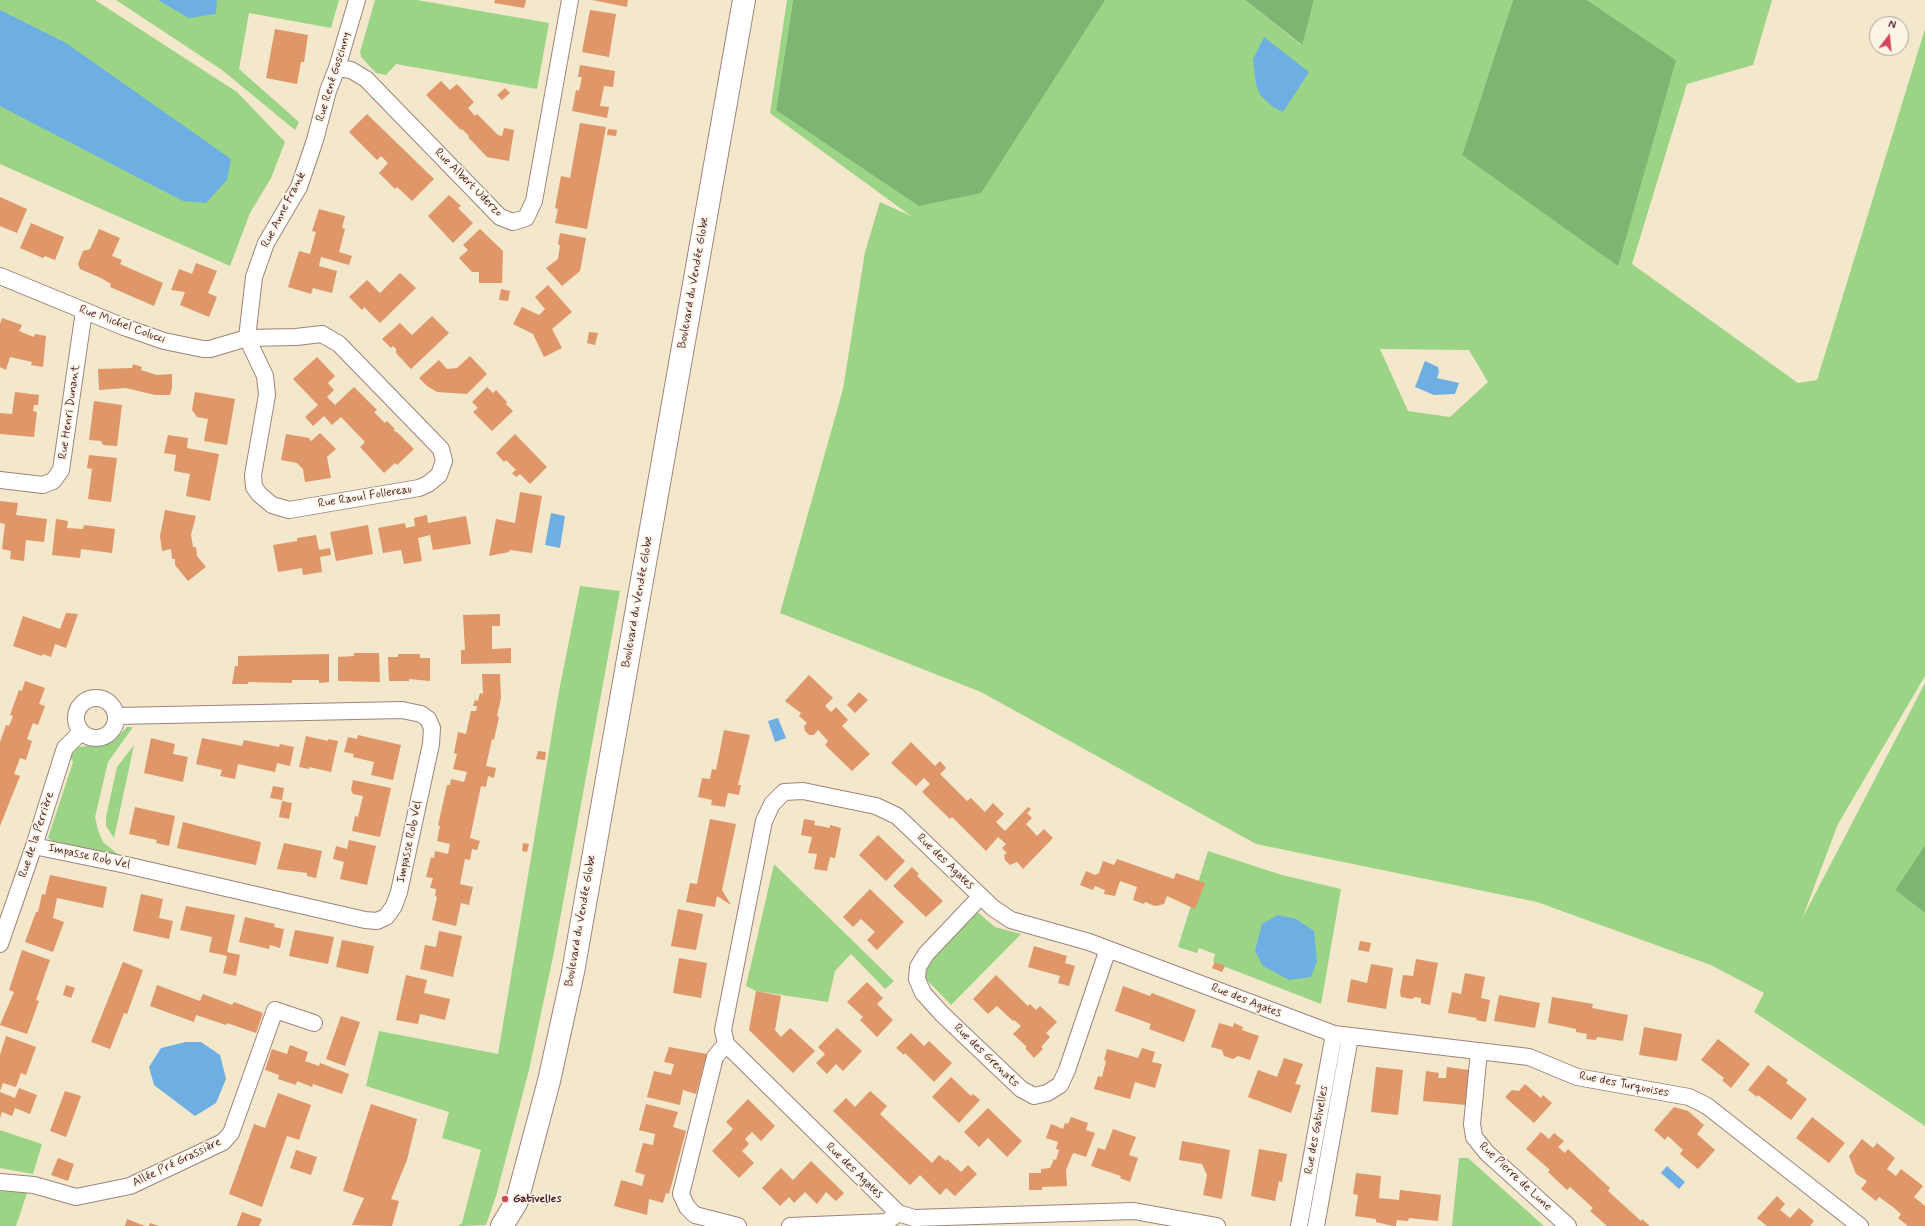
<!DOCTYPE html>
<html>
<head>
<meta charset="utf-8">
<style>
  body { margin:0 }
  #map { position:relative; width:1925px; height:1226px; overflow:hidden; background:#f3e7cc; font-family:Mynerve,sans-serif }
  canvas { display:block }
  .north { position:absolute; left:1869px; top:16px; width:40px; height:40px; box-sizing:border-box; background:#fcf5e5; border:1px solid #b59f9b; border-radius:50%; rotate:16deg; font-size:11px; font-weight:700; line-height:16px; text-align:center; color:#4a1f2b }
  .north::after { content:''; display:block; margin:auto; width:14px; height:18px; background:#d1495b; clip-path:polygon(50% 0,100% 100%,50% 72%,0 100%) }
</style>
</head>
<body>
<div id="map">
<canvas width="1925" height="1226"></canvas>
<div class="north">N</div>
</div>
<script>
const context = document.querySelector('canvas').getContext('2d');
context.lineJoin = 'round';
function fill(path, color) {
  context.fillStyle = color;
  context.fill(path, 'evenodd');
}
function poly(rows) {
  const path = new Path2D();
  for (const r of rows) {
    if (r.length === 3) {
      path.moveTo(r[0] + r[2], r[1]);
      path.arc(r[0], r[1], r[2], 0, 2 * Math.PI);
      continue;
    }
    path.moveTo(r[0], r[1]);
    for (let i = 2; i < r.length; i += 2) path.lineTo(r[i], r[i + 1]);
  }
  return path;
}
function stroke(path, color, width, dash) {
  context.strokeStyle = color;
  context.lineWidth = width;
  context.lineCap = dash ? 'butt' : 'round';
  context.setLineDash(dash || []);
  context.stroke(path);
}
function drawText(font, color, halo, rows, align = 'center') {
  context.font = font + ' Mynerve,sans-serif';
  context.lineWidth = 3.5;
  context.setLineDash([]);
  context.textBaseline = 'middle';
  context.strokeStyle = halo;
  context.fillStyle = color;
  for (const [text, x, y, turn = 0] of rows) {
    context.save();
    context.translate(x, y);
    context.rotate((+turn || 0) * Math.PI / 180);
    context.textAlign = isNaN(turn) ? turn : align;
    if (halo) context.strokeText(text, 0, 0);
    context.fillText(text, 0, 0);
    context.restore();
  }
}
fill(poly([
  [0,0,95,0,237,92,285,142,271,178,250,213,230,266,0,164],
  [116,0,339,0,331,28,249,13,239,69,299,122,295,130,222,70],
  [375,0,417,0,549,23,537,89,396,64,386,75,376,73,361,57,360,52],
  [787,0,793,0,776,110,1105,0,1245,0,1301,45,1314,0,1513,0,1462,155,1676,60,1587,0,1772,0,1753,65,1687,84,1632,264,1798,383,1817,380,1925,29,1925,676,1838,824,1802,919,1925,683,1925,845,1895,890,1925,913,1925,1126,1754,1012,1764,993,1711,965,1537,902,1256,844,981,692,780,613,843,389,865,252,880,202,911,216,770,113],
  [1380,349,1469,350,1488,382,1450,417,1408,411],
  [580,586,620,591,554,952,529,1070,496,1196,486,1225,458,1226,462,1223,481,1150,442,1138,449,1112,366,1086,379,1031,498,1054,559,691],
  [127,727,133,727,108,762,95,817,98,830,103,842,120,856,57,844,48,838,73,762,70,757,78,747,108,744,115,740],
  [134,745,114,838,106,826,106,817,117,767],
  [1208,851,1282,875,1341,889,1321,1004,1213,962,1215,954,1199,948,1197,953,1178,947],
  [774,864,894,981,885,989,851,954,835,971,828,1002,756,991,746,986],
  [975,910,995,927,1021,934,951,1005,925,978,924,969,928,960],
  [0,1130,42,1144,33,1174,0,1168],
  [1459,1158,1468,1158,1544,1226,1452,1226],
  [0,1191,27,1193,16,1226,0,1226]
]), '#9cd486');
fill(poly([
  [793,0,1105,0,981,193,919,206,776,110],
  [1245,0,1314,0,1302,45],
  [1513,0,1587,0,1676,60,1618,266,1462,155],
  [1925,845,1925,913,1895,890]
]), '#7db673');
fill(poly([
  [158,0,217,0,216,14,189,18],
  [0,10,66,43,231,159,227,180,206,203,183,201,0,106],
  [1264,37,1309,72,1283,112,1273,107,1260,95,1256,84,1253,59],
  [1425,361,1438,367,1439,372,1437,378,1459,383,1455,394,1434,395,1415,387],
  [551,513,565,516,560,548,545,545],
  [778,718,786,738,775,742,768,721],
  [1278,915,1296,919,1314,931,1317,961,1311,977,1289,980,1263,966,1255,951,1262,924],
  [186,1042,201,1042,220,1055,226,1079,216,1103,195,1116,154,1085,149,1067,161,1048],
  [1667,1166,1685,1182,1679,1189,1661,1173]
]), '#6dafe2');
fill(poly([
  [495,0,526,0,524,8,494,3],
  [592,0,628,0,627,7],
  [590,10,616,14,609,57,582,52],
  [275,29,308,35,304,62,301,62,297,84,266,78],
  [580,65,615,71,613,87,604,86,600,106,609,107,607,118,572,111,576,90,579,91,582,77,578,77],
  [441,81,450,90,457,84,474,102,468,108,475,116,477,114,498,135,502,136,504,128,514,130,509,161,487,157,468,137,469,136,462,129,461,130,426,95],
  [505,88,510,93,502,100,497,95],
  [367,114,434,179,412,201,397,187,395,189,379,173,388,163,381,156,377,160,349,132],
  [580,123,606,127,587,229,555,223,558,209,555,208,561,176,570,178],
  [608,129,617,130,616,136,607,135],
  [449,195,461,206,458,208,473,223,453,243,428,216],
  [0,197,27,209,17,233,0,226],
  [319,209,345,216,342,228,345,229,339,252,352,256,349,265,321,257,319,266,337,271,332,293,313,288,311,294,288,287,299,251,310,254,316,232,312,231],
  [31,223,64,237,55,260,45,256,43,258,20,248],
  [99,229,120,238,112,256,122,260,120,264,163,283,154,306,110,287,111,284,101,278,80,269,78,264,83,251,90,249],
  [480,229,503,251,502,283,479,283,479,272,472,272,459,258,468,250,463,245],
  [560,233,586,238,580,271,562,286,546,268,558,259,560,246,558,244],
  [196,263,217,271,208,293,217,297,209,317,180,305,185,292,171,290,179,269,192,274],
  [400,273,416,288,380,323,364,307,362,310,349,297,367,280,380,293],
  [548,285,572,312,552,329,562,348,544,357,533,334,513,324,522,307,539,315,545,309,535,297],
  [501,289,510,291,508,301,499,300],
  [432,316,449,333,411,369,396,353,396,349,393,346,391,348,382,339,400,323,412,335],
  [2,318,22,325,19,331,34,337,35,334,46,336,43,367,31,365,32,362,10,357,6,370,0,367,0,324],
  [589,332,598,333,595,345,587,343],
  [470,356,487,374,467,394,437,392,427,386,419,378,439,360,447,369,457,368],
  [317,357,335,376,328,383,334,390,327,397,335,405,354,387,377,410,374,412,385,423,387,421,395,429,393,430,398,433,414,449,397,465,395,463,384,473,360,447,365,442,341,417,332,425,324,416,313,426,305,417,318,405,293,379],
  [133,364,142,367,141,370,157,375,172,374,172,388,170,395,155,395,126,388,99,390,98,369,132,368],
  [487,387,493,393,496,390,507,402,506,404,513,411,492,431,473,412,478,408,472,402],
  [15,392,39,395,38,405,34,405,33,411,37,412,34,437,0,434,0,413,12,414],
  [195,392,235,399,227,445,204,441,208,419,197,417,192,410],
  [94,401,122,405,117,446,103,445,101,441,89,440],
  [320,433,336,449,327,457,331,478,305,482,303,469,297,463,281,460,286,434,309,438,311,441],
  [515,434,547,467,530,484,520,474,516,477,512,473,516,470,506,460,504,462,496,453],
  [168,435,188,438,187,448,219,454,210,501,186,496,190,474,174,471,176,455,164,453],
  [89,455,117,458,111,502,88,499,92,469,87,468],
  [520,492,542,496,532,553,510,550,509,552,489,556,496,519,515,523],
  [0,501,18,503,16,515,47,519,44,542,26,540,24,561,10,559,11,551,2,549,5,524,0,523],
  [165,510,196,516,191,535,193,547,196,547,197,556,206,567,188,581,175,565,175,559,172,559,171,549,162,551,160,536],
  [427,515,428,523,466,516,471,544,433,550,430,535,418,538,422,561,404,564,401,550,383,553,378,528,405,523,406,528,415,526,414,518],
  [56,519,68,521,67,528,83,529,84,525,115,529,112,553,81,549,80,558,52,555],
  [368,525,373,554,336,561,330,532],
  [316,535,319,550,330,548,331,555,320,557,322,572,303,575,302,568,278,572,273,545,297,541,297,538],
  [66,613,78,614,66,648,55,644,51,657,43,654,42,656,13,646,23,616,60,629],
  [500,614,500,626,492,626,492,649,511,648,511,663,461,664,461,650,465,650,463,615],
  [354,653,379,653,380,682,338,681,338,657,354,656],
  [329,654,329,682,319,683,319,680,292,680,292,683,248,682,248,684,232,684,235,666,238,666,238,656],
  [398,654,420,654,420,658,430,658,430,681,409,679,409,681,389,681,388,657,398,657],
  [482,674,500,674,501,698,497,716,499,717,494,740,492,739,486,766,496,768,494,778,488,776,486,787,481,786,470,838,480,841,477,850,472,849,470,860,465,859,460,884,473,887,469,905,461,903,456,926,432,920,437,897,435,896,436,889,430,888,433,878,426,877,431,857,434,858,435,851,448,854,450,844,437,841,440,826,438,825,447,785,450,785,451,779,464,782,467,772,453,769,457,754,454,753,458,732,466,734,471,711,476,711,477,706,473,706,475,700,478,701,480,693,483,694],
  [809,675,833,698,825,706,831,712,836,707,848,720,842,726,870,754,852,771,825,745,828,741,818,730,814,735,809,735,805,731,804,726,807,723,799,716,801,713,785,701],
  [25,681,45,688,39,704,45,706,38,725,33,723,27,739,32,741,26,760,20,758,14,774,20,776,0,826,0,742,6,725,9,726,13,716,10,715,19,690,22,691],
  [859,692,868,700,855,713,847,705],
  [724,730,750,735,738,785,741,785,739,795,728,793,725,807,711,805,712,800,698,797,702,778,710,779,712,769,716,770],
  [358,735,401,745,393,780,371,775,374,762,353,757,354,754,344,752,348,737,357,739],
  [306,736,328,741,328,739,338,741,331,772,309,767,309,769,299,767],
  [151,738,175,744,173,754,188,757,183,782,144,773],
  [202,738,242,746,244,740,279,747,280,744,294,747,290,766,277,763,275,772,238,764,235,779,220,776,222,770,196,764],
  [911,742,935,766,940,761,946,768,940,774,967,801,971,798,985,812,993,803,1004,814,996,822,1005,831,1028,807,1031,809,1027,813,1032,818,1026,824,1037,836,1044,829,1053,838,1023,869,1017,862,1010,865,1005,860,1004,855,1007,853,1002,848,1006,844,998,837,986,851,952,817,950,819,922,792,930,784,924,778,916,786,891,763],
  [538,751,546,752,545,760,536,759],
  [353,780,391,788,380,837,352,831,355,816,358,817,363,796,353,794,351,790],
  [273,786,284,788,282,800,270,798],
  [282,801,292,803,289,819,279,817],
  [135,807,175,816,169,846,156,843,157,840,129,834],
  [710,819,736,824,722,890,731,905,717,896,715,907,686,902,690,883,697,884],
  [804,819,815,821,814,825,830,828,830,825,841,828,835,858,830,857,827,871,814,869,817,854,808,853,812,837,801,835],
  [183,822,261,842,256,865,177,848],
  [878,835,905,861,886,881,859,855],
  [349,840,376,846,367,885,340,879,344,862,333,859,336,846,347,849],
  [284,843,322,851,316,878,307,876,307,873,277,869],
  [523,843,529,844,527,852,522,851],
  [1117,859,1174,879,1176,873,1205,883,1195,909,1167,896,1164,904,1155,906,1145,902,1144,904,1133,900,1137,887,1120,881,1115,896,1104,894,1105,890,1095,886,1093,890,1080,885,1086,871,1095,875,1099,873,1103,861,1114,865],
  [912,867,919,874,917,876,943,901,926,917,893,886],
  [50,875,107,887,103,908,57,898,53,918,64,922,53,952,25,942,36,912,38,912,42,894,45,895],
  [870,889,904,922,877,950,867,940,875,932,861,919,853,927,843,917],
  [141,894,163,899,159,918,173,921,169,939,133,931],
  [186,906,235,915,227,952,240,955,236,976,223,973,227,956,209,952,212,937,180,930],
  [678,909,703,914,696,950,671,946],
  [245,917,275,924,274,927,284,929,280,948,270,945,269,949,239,942],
  [295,930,334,937,328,964,289,956],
  [439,931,462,936,453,977,420,969,425,945,436,947],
  [342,940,374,946,368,974,336,967],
  [1360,941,1371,943,1369,952,1358,950],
  [1034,946,1067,956,1065,963,1075,966,1069,986,1058,983,1060,976,1028,967],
  [22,950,50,960,36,1000,39,1001,27,1034,0,1025,14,992,9,990],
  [679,958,707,963,701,998,673,993],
  [1416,959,1438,963,1430,1005,1421,1003,1421,998,1415,997,1412,999,1401,997,1400,992,1403,975,1413,976],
  [123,962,143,970,127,1014,124,1013,110,1049,91,1042],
  [1215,962,1225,966,1222,972,1212,968],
  [1371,964,1393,968,1386,1009,1347,1002,1351,979,1367,983],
  [1465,973,1485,977,1481,998,1490,1000,1486,1022,1476,1020,1477,1018,1448,1013,1452,992,1461,994],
  [406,975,427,980,424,993,450,999,445,1020,420,1014,418,1024,396,1020],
  [996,975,1028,1006,1030,1004,1036,1010,1040,1006,1057,1022,1046,1033,1050,1037,1041,1047,1043,1049,1034,1058,1025,1048,1027,1047,1013,1034,1021,1026,1014,1020,1013,1021,997,1006,988,1014,973,999],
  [867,982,883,998,877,1004,893,1020,877,1037,860,1020,863,1017,847,1002],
  [66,985,75,988,71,998,63,995],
  [157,985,200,1001,203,994,232,1005,234,1002,263,1013,256,1033,227,1023,226,1025,196,1015,194,1022,150,1006],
  [1123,986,1150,996,1152,993,1196,1010,1184,1042,1149,1029,1151,1024,1115,1011],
  [756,991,781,996,775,1030,781,1037,790,1028,815,1051,793,1073,749,1030],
  [1499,995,1540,1003,1535,1028,1494,1021],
  [1552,997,1593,1004,1592,1008,1628,1015,1623,1041,1597,1037,1596,1040,1586,1039,1587,1034,1576,1032,1576,1029,1548,1023],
  [341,1016,360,1022,345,1066,326,1059],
  [1219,1023,1233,1027,1234,1023,1243,1027,1242,1030,1259,1036,1250,1060,1238,1056,1233,1059,1224,1056,1222,1050,1211,1047],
  [1644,1027,1682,1034,1677,1061,1639,1055],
  [837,1028,862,1051,843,1071,836,1064,827,1074,816,1063,825,1054,818,1047],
  [911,1033,924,1046,929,1041,952,1063,934,1082,905,1053,904,1055,896,1048],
  [6,1036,36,1047,26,1075,21,1073,16,1087,3,1083,0,1091,0,1055],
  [1718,1039,1750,1064,1731,1088,1722,1080,1724,1078,1701,1060],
  [290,1045,308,1052,305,1061,319,1066,320,1063,349,1074,342,1094,313,1084,312,1087,297,1081,296,1085,278,1079,279,1075,265,1070,272,1049,287,1054],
  [669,1047,707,1054,696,1094,683,1090,680,1105,647,1097,654,1071,671,1075,674,1064,664,1062],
  [1142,1048,1155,1052,1152,1062,1162,1064,1155,1088,1135,1082,1130,1099,1094,1089,1098,1076,1102,1077,1106,1061,1104,1060,1107,1049,1138,1058],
  [1284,1058,1303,1064,1295,1084,1301,1085,1291,1113,1248,1097,1258,1070,1277,1077],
  [1768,1065,1788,1080,1786,1083,1807,1099,1791,1120,1758,1095,1757,1097,1748,1090],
  [1376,1067,1403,1070,1398,1115,1371,1112],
  [1447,1067,1469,1070,1466,1105,1423,1101,1426,1071,1439,1073,1438,1078,1446,1078],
  [951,1077,971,1096,973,1094,980,1100,959,1123,932,1097],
  [1525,1084,1541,1098,1543,1095,1552,1103,1534,1123,1505,1097,1512,1090,1519,1091],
  [19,1088,37,1095,30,1114,15,1108,12,1116,2,1112,0,1118,0,1092,15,1098],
  [65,1091,81,1096,66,1137,50,1131],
  [870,1091,887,1106,880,1114,932,1163,939,1155,946,1161,947,1159,961,1172,968,1165,977,1174,955,1196,946,1188,940,1195,920,1175,910,1185,833,1111,846,1098,855,1107],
  [278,1093,311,1105,299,1140,287,1136,262,1207,229,1194,254,1124,265,1128],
  [748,1099,775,1126,761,1141,752,1132,745,1139,749,1144,742,1151,754,1163,739,1178,712,1151,733,1129,726,1122],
  [371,1104,417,1119,407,1160,391,1199,399,1201,392,1226,352,1225,364,1198,343,1191],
  [646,1104,678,1112,673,1127,686,1131,669,1194,666,1193,663,1203,649,1199,647,1215,614,1206,621,1180,642,1186,645,1175,635,1172,639,1157,643,1143,653,1145,655,1134,639,1130],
  [1674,1107,1688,1111,1704,1125,1697,1134,1715,1150,1698,1169,1680,1154,1683,1150,1668,1136,1665,1140,1654,1130],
  [988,1108,1022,1141,1007,1157,988,1138,979,1147,964,1132],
  [1071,1117,1088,1123,1086,1130,1095,1133,1086,1157,1074,1153,1072,1155,1066,1170,1067,1186,1042,1187,1042,1190,1029,1190,1029,1173,1041,1173,1041,1169,1050,1168,1054,1159,1056,1160,1059,1150,1056,1149,1058,1142,1046,1138,1051,1124,1063,1129,1065,1123,1068,1124],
  [1812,1117,1845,1143,1829,1163,1796,1138],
  [1113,1129,1136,1137,1129,1155,1138,1158,1130,1182,1120,1178,1121,1176,1091,1166,1098,1148,1105,1150],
  [1541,1132,1549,1139,1554,1133,1564,1141,1558,1147,1565,1153,1568,1149,1610,1188,1608,1191,1641,1221,1642,1219,1650,1226,1607,1226,1590,1211,1593,1208,1570,1187,1567,1190,1548,1172,1550,1170,1526,1149],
  [1862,1139,1873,1148,1877,1143,1895,1158,1887,1169,1896,1176,1901,1169,1923,1186,1914,1197,1925,1206,1925,1226,1908,1226,1898,1218,1901,1214,1893,1207,1879,1197,1876,1201,1861,1189,1867,1181,1856,1174,1849,1156],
  [1182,1141,1230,1150,1222,1199,1203,1195,1207,1175,1202,1164,1179,1160],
  [1259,1149,1287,1154,1282,1182,1279,1181,1275,1201,1251,1196],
  [296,1150,317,1157,311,1175,290,1168],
  [58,1158,74,1164,68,1181,51,1175],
  [811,1161,844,1193,836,1201,826,1192,817,1204,805,1192,794,1203,789,1197,780,1206,762,1188,781,1168,793,1180],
  [1356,1173,1381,1176,1379,1198,1399,1200,1400,1190,1441,1195,1438,1221,1409,1218,1408,1221,1397,1220,1396,1226,1393,1226,1376,1222,1376,1219,1355,1216,1358,1195,1353,1194],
  [1777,1196,1785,1204,1780,1210,1790,1218,1799,1208,1814,1221,1810,1226,1767,1226,1757,1218],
  [242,1212,262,1219,259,1226,237,1226],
  [127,1219,145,1226,125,1226],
  [150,1223,159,1226,149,1226]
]), '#df9668');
const street = poly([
  [337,68,351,70,366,79,500,217,513,222,526,218,534,201,570,0],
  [0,276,124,327,164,341,203,349,210,349,247,338,296,337,322,334,339,344,441,449,444,461,439,475,428,484,419,488,289,510,272,505,259,494,254,487,253,475,267,395,265,376,247,338],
  [247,338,254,277,266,243,299,187,315,140,328,91,337,68,357,0],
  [0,480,43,485,53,481,61,470,84,311],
  [96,718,20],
  [34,846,126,865,365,920,377,921,386,917,394,906,399,892,431,744,432,728,428,719,421,714,402,710,117,716],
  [981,896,926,954,918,967,917,979,923,993,942,1014,1021,1089,1034,1096,1047,1093,1060,1085,1067,1070,1108,949],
  [0,944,34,846,65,748,81,732],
  [726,1044,715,1057,681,1194,687,1207,695,1215,738,1226],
  [1479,1051,1472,1124,1474,1137,1487,1153,1568,1226],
  [0,1182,34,1185,76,1197,130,1186,223,1142,231,1133,275,1010,314,1023],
  [790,1226,887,1222,898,1213],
  [1217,1226,1134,1211,914,1218,898,1213,726,1044,723,1030,764,821,772,804,784,792,803,791,876,806,897,816,993,908,1011,920,1089,942,1334,1034,1529,1057,1577,1077,1689,1097,1707,1106,1860,1226],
  [1299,1226,1334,1034],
  [1316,1226,1350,1037]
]);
const secondary = poly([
  [502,1226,517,1201,549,1081,573,972,744,0]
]);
stroke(street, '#9e837c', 18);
stroke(secondary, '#9e837c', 24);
stroke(street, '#fff', 16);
stroke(secondary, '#fff', 22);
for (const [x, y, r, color] of [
  [505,1199,4,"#d1495b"]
]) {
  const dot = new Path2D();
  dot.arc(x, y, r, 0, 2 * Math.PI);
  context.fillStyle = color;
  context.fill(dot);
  stroke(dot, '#fcf5e5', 1.5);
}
drawText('12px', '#4a1f2b', '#fcf5e5', [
  ["Rue René Goscinny",334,77,-73],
  ["Rue Albert Uderzo",468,183,45],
  ["Rue Anne Frank",284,210,-63],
  ["Boulevard du Vendée Globe",694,283,-80],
  ["Rue Michel Colucci",122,325,20],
  ["Rue Henri Dunant",70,412,-82],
  ["Rue Raoul Follereau",365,497,-9],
  ["Boulevard du Vendée Globe",638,602,-80],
  ["Rue de la Perrière",37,835,-72],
  ["Impasse Rob Vel",410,842,-78],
  ["Impasse Rob Vel",89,857,12],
  ["Rue des Agates",945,862,44],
  ["Boulevard du Vendée Globe",581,921,-80],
  ["Rue des Agates",1246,1001,21],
  ["Rue des Grenats",986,1056,44],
  ["Rue des Turquoises",1624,1085,11],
  ["Rue des Gativelles",1317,1130,-80],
  ["Allée Pré Grassière",177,1163,-26],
  ["Rue des Agates",854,1171,44],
  ["Rue Pierre de Lune",1515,1177,43]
]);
drawText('bold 12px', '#4a1f2b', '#fcf5e5', [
  ["Gativelles",513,1199]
], 'left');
</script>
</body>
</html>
